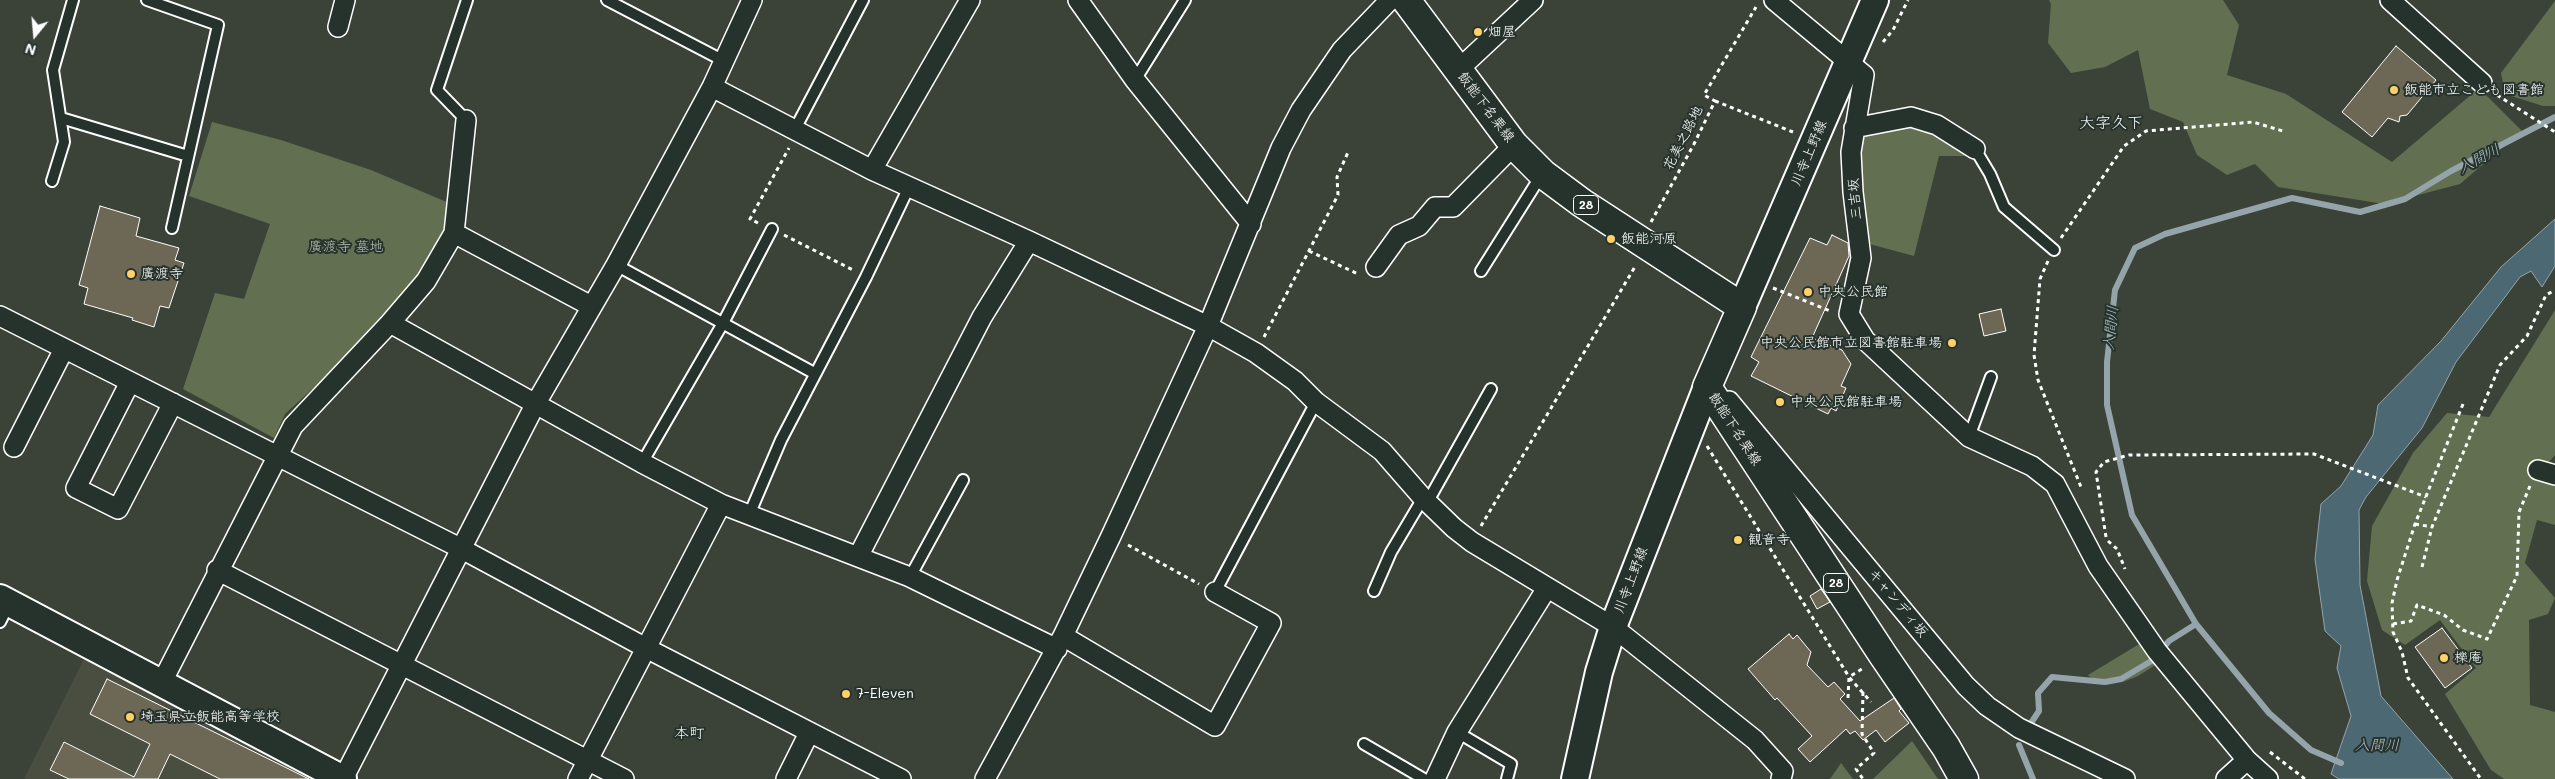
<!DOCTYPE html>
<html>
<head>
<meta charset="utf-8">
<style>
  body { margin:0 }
  #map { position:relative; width:2555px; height:779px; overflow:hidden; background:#3b4339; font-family:Mali,sans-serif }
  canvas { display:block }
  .north { position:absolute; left:10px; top:10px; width:50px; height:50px; -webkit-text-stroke:4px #26332d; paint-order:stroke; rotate:197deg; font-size:14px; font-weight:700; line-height:20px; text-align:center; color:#fff }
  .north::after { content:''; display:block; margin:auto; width:18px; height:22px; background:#fff; clip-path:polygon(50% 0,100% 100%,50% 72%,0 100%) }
</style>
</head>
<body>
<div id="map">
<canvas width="2555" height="779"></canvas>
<div class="north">N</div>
</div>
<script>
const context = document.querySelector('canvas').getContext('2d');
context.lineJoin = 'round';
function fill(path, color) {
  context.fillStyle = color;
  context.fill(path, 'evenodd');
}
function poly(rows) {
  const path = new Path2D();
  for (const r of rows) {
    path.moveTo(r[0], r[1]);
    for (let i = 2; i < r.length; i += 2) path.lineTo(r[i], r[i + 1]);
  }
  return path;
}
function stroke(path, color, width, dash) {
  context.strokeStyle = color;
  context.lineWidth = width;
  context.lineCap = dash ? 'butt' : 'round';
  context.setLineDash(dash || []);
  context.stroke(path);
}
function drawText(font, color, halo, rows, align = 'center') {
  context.font = font + ' Mali,"Klee One",sans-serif';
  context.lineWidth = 4;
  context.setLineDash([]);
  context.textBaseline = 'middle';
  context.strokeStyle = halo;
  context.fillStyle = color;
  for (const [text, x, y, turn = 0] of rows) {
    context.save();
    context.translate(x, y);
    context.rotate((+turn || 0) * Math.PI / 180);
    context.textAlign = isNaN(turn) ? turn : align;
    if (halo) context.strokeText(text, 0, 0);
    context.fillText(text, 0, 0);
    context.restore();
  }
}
fill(poly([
  [86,655,324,779,24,779]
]), '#4a4e41');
fill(poly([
  [2049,0,2223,0,2239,25,2227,75,2286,94,2392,162,2479,88,2522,131,2460,184,2384,204,2278,187,2255,164,2227,175,2197,155,2183,122,2150,109,2138,50,2105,67,2071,73,2048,43,2051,4],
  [2555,1,2555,106,2543,106,2505,94,2501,73],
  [212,122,281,140,371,170,449,203,446,237,421,281,346,358,285,414,274,438,183,389,215,293,244,299,270,224,189,196],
  [1910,122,1947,140,1965,156,1939,156,1914,256,1862,242,1859,137],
  [2555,310,2555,455,2549,462,2555,468,2555,525,2537,520,2525,563,2555,598,2548,614,2529,620,2530,705,2555,712,2555,779,2504,779,2491,770,2445,694,2476,668,2440,620,2405,645,2382,630,2367,581,2372,526,2413,453,2447,413,2489,417],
  [2141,643,2157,664,2138,676,2123,682,2096,683,2088,675],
  [1912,741,1938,779,1873,779],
  [1841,763,1853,779,1830,779]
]), '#627051');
const water = poly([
  [2555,219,2555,266,2542,287,2531,271,2520,277,2456,362,2422,428,2366,497,2359,510,2360,585,2381,696,2453,779,2339,779,2331,774,2351,716,2337,668,2341,646,2325,631,2315,559,2321,504,2341,486,2373,435,2378,405,2441,341,2501,267,2555,219]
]);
fill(water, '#4c6872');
stroke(water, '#94a4aa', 1);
stroke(poly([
  [2031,723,2039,711,2038,693,2052,677,2105,682,2121,679,2153,660,2169,641,2196,624],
  [2019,745,2033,779],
  [2341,763,2311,750,2269,713,2196,624,2132,515,2107,405,2107,362,2115,290,2135,248,2165,234,2292,198,2360,212,2405,199,2451,171,2555,117]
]), '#94a4aa', 6);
const building = poly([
  [2396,46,2436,80,2407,115,2400,116,2399,122,2388,118,2372,137,2342,112,2396,46],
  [100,206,140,218,136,236,179,248,175,260,184,263,169,308,160,306,154,327,132,320,133,318,84,304,88,288,79,285,100,206],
  [1832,235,1848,243,1849,256,1812,338,1842,350,1851,364,1841,386,1846,388,1836,411,1831,408,1828,414,1751,376,1759,362,1751,357,1810,238,1827,245,1832,235],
  [2001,309,2006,331,1984,336,1979,314,2001,309],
  [1821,589,1830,602,1817,609,1810,596,1821,589],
  [2442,628,2472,668,2445,688,2415,647,2442,628],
  [1789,634,1793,639,1797,635,1811,652,1807,665,1828,687,1834,682,1845,694,1840,699,1860,721,1894,698,1901,709,1899,711,1909,723,1885,742,1876,730,1863,740,1855,731,1850,734,1846,729,1810,762,1798,749,1812,736,1777,698,1775,700,1748,669,1789,634],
  [107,679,309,779,220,779,170,754,158,779,69,779,50,770,64,742,134,777,150,744,90,714,107,679]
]);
fill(building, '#6c6855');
stroke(building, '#fff', 1);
const lane = poly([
  [147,0,218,25,172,228],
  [607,0,724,61],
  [1135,80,1185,0],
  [61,118,188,156],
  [466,120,437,90,467,0],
  [794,131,863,0],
  [1975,149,1990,174,2004,207,2054,250],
  [52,181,64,142,53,70,73,0],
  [616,265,814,373],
  [1481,271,1542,174],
  [1969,437,1991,377],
  [642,463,723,323,772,229],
  [1427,503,1491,389],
  [749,515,781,440,866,277,909,187],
  [910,577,963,480],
  [1374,591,1391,552,1423,498],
  [1215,592,1316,402],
  [0,622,9,604],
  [1457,732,1511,764,1507,779],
  [1364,744,1424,779]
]);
const street = poly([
  [1078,0,1135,80,1251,224],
  [1774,0,1864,75,1851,152,1853,192,1861,258,1849,314,1865,340,1969,437,2032,466,2055,484,2098,566,2157,651,2247,760,2226,779],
  [2390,0,2482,83],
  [338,27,345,0],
  [1458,70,1533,0],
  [712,87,872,170,1029,241,1208,326,1256,353,1295,381,1316,402,1382,451,1423,498,1454,528,1472,542,1613,627,1755,740,1783,771,1781,779],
  [1854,128,1911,117,1937,125,1975,149],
  [872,170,970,0],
  [454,233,591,306],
  [1376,267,1399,235,1419,226,1435,207,1453,207,1514,145],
  [0,316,460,548,646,648,901,779],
  [390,323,642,463,721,504,910,577,1057,649],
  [130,382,76,488,118,509,173,403],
  [1729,401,1966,686,1987,706,2019,728,2125,779],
  [14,447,64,349],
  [2538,470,2555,475],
  [859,555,982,317,1029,241],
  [217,570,624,779],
  [1063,636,1215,726,1271,623,1215,592],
  [162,682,293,426,390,323,426,281,454,233,466,120],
  [2247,760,2268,779],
  [343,779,536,403,616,265,712,87,752,0],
  [578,779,721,504],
  [786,779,809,733],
  [985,779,1063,636,1111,536,1208,326,1281,148,1301,110,1342,50,1390,0],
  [1435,779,1457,732,1547,588]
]);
const secondary = poly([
  [1742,307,1875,0],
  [0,598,343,779],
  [1575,779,1599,672,1613,627,1707,387]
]);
const primary = poly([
  [1406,0,1514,145,1543,174,1582,203,1742,307,1707,387,1883,655,1946,747,1964,779]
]);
stroke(lane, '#fff', 14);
stroke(street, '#fff', 22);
stroke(secondary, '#fff', 30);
stroke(primary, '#fff', 31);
stroke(poly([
  [1883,42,1893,30,1908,0],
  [2497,95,2555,132],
  [1715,101,1793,132],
  [1651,222,1694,144,1715,101,1704,95,1756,7],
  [758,223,750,219,789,148],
  [784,235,855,271],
  [2061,238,2124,146,2146,131,2253,122,2286,132],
  [1309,251,1358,274],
  [2048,261,2040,279,2034,355,2038,380,2081,487],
  [1773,288,1830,311],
  [1264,337,1338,195,1337,177,1349,150],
  [2463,404,2415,524,2397,580,2392,603,2393,632,2402,652,2408,678,2481,779],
  [1707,446,1849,677,1871,702],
  [2415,524,2432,527],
  [1481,526,1636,265],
  [2106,537,2096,472,2104,462,2129,455,2314,454,2426,497],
  [2108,541,2117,549,2125,569],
  [1128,545,1199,584],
  [2422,567,2432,527,2500,365,2527,336,2546,295,2555,290],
  [2393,624,2411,621,2417,605,2444,615,2463,630,2487,639,2517,576,2519,512,2530,486],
  [1863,692,1862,734,1874,753,1856,769,1863,779],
  [1848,698,1849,677,1865,667],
  [2270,752,2305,779]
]), '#fff', 3, [4, 4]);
stroke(lane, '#26332d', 10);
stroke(street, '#26332d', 19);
stroke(secondary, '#26332d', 26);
stroke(primary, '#26332d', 28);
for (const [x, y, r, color] of [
  [1478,32,5,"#ffd166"],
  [2394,90,5,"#ffd166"],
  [1611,239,5,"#ffd166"],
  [131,274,5,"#ffd166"],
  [1808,292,5,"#ffd166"],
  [1952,343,5,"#ffd166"],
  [1780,402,5,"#ffd166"],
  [1738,540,5,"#ffd166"],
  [2444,658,5,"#ffd166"],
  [846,694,5,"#ffd166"],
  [130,717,5,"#ffd166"]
]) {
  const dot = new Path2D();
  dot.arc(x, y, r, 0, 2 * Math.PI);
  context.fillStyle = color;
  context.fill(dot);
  stroke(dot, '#26332d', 2);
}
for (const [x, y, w] of [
  [1586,205,25],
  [1836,583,25]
]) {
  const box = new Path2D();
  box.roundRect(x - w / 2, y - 9.5, w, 19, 4);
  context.fillStyle = '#26332d';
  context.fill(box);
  stroke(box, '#fff', 1);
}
drawText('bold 12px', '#fff', null, [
  ["28",1586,205],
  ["28",1836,583]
]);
drawText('14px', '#fff', '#26332d', [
  ["畑屋",1488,32],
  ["飯能市立こども図書館",2404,90],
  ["飯能河原",1621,239],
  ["廣渡寺",141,274],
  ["中央公民館",1818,292],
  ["中央公民館市立図書館駐車場",1942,343,"right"],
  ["中央公民館駐車場",1790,402],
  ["観音寺",1748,540],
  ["櫟庵",2454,658],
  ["7-Eleven",856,694],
  ["埼玉県立飯能高等学校",140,717]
], 'left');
drawText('14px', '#fff', '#26332d', [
  ["飯能下名栗線",1486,107,53],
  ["花美之路地",1683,138,-63],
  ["川寺上野線",1809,153,-67],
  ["三吉坂",1855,199,-95],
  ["飯能下名栗線",1735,429,57],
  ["川寺上野線",1631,580,-69],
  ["キャンディ坂",1898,603,50]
]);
drawText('14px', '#b8bfb1', '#26332d', [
  ["廣渡寺 墓地",346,247]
]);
drawText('italic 15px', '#aebbc0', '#26332d', [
  ["入間川",2479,159,-28],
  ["入間川",2111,328,-84],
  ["入間川",2377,745]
]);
drawText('15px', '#fff', '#26332d', [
  ["本町",689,733]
]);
drawText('16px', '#fff', '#26332d', [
  ["大字久下",2111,123]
]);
</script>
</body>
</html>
